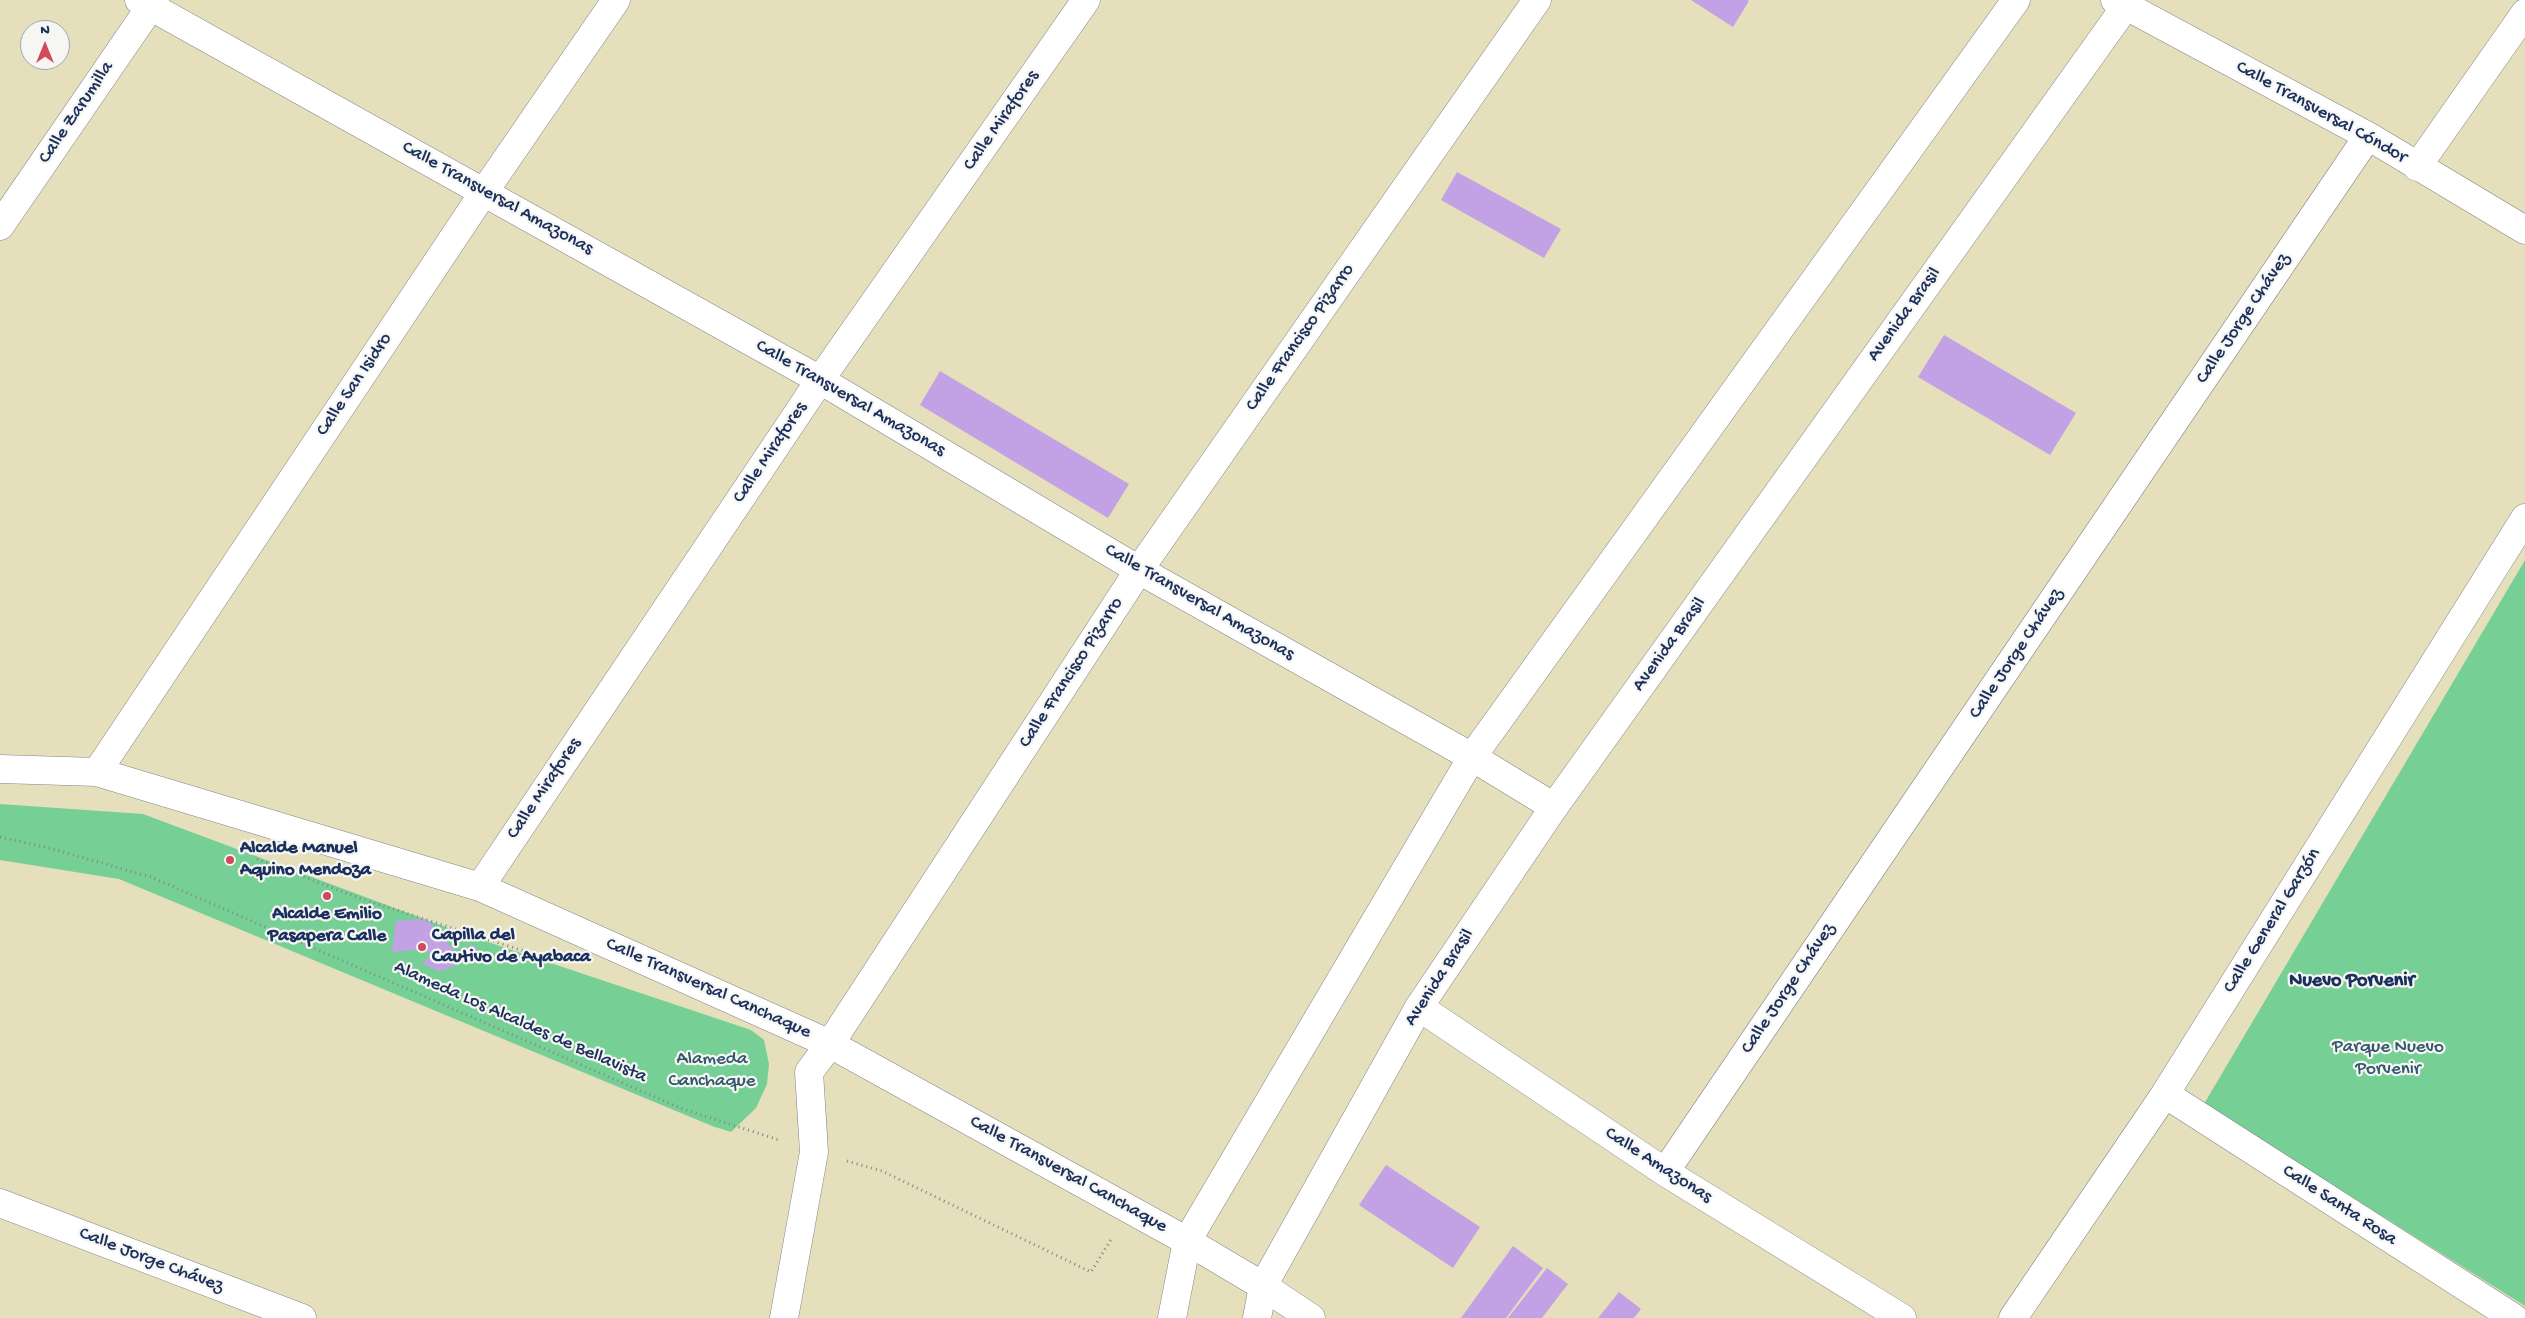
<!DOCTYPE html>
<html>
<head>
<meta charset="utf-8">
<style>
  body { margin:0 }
  #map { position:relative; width:2525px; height:1318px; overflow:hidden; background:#e6dfbb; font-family:"Gochi Hand",sans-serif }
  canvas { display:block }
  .north { position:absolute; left:20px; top:20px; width:50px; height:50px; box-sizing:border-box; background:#f6f6f2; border:1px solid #9ea6b7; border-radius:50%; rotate:0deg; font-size:14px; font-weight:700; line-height:20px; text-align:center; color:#1b2f5e }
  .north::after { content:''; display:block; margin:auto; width:18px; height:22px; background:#d1495b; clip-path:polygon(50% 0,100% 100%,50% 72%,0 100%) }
</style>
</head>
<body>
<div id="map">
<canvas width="2525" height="1318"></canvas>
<div class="north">N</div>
</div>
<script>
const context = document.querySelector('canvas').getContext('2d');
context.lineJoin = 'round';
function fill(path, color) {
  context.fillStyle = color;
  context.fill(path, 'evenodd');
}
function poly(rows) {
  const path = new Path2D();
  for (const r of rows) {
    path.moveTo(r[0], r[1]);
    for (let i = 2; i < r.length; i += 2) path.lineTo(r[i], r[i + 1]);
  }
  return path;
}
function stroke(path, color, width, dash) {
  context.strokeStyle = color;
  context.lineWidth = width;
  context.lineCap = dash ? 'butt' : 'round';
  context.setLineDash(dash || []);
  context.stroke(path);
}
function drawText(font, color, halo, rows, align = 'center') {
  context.font = font + ' "Gochi Hand",sans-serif';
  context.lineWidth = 4.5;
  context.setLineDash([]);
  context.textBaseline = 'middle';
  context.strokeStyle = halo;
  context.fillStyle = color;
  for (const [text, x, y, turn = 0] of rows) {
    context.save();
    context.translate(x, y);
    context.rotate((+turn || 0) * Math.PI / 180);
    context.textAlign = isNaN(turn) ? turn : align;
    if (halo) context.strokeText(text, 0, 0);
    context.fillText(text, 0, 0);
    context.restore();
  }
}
fill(poly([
  [2525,560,2525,1306,2204,1104],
  [0,804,143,814,467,935,751,1030,764,1040,769,1064,767,1084,756,1108,731,1132,712,1126,119,879,0,860]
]), '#76cf95');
fill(poly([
  [1691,0,1747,0,1749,1,1733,27],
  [1457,172,1561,229,1544,258,1441,200],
  [1944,335,2076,413,2050,455,1918,377],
  [940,371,1129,484,1108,518,920,405],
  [426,919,456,952,474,945,481,956,440,971,422,964,432,954,421,949,392,952,396,921],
  [1386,1165,1480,1227,1453,1268,1359,1205],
  [1513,1246,1543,1268,1506,1318,1461,1318],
  [1547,1268,1568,1284,1542,1318,1508,1318],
  [1619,1292,1641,1309,1634,1318,1598,1318]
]), '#c3a1e5');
const minor = poly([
  [139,0,820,380,1139,570,1472,757,1554,807],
  [2115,0,2368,136,2525,230],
  [2417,167,2525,13],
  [0,226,155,0],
  [0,769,97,772,480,887,830,1044,1187,1241,1263,1286,1311,1318],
  [97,772,484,192,616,0],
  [480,887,820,380,1086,0],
  [1419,1007,1665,1172,1902,1318],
  [2165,1094,2514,1318],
  [1665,1172,2368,136],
  [0,1203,302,1318],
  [784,1318,814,1152,809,1072,830,1044,1139,570,1537,0],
  [2013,1318,2165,1094,2525,518]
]);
const tertiary = poly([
  [1172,1318,1187,1241,1472,757,2016,0],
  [1257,1318,1263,1286,1419,1007,1554,807,2130,0]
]);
stroke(minor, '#80878c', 29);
stroke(tertiary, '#80878c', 29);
stroke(poly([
  [0,837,49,848,151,877,680,1108,779,1140],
  [257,859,362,899,552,960],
  [847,1161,882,1171,1091,1272,1112,1238]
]), '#80878c', 3, [1, 4]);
stroke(minor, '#fff', 28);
stroke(tertiary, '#fff', 28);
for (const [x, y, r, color] of [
  [230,860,5,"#d1495b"],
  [327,896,5,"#d1495b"],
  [422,947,5,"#d1495b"]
]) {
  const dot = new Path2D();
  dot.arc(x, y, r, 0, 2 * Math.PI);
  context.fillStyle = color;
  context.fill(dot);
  stroke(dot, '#f6f6f2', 2);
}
drawText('19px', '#1b2f5e', '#f6f6f2', [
  ["Calle Zarumilla",77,113,-56],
  ["Calle Transversal Cóndor",2321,113,29],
  ["Calle Mirafores",1002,121,-55],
  ["Calle Transversal Amazonas",497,199,29],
  ["Avenida Brasil",1905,315,-54],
  ["Calle Jorge Chávez",2244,319,-56],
  ["Calle Francisco Pizarro",1301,338,-55],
  ["Calle San Isidro",355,385,-56],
  ["Calle Transversal Amazonas",850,399,30],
  ["Calle Mirafores",771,453,-56],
  ["Calle Transversal Amazonas",1199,603,30],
  ["Avenida Brasil",1670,645,-54],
  ["Calle Jorge Chávez",2017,654,-56],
  ["Calle Francisco Pizarro",1072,673,-57],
  ["Calle Mirafores",545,789,-56],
  ["Calle General Garzón",2273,921,-58],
  ["Avenida Brasil",1440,978,-57],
  ["Calle Transversal Canchaque",708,989,24],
  ["Calle Jorge Chávez",1789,989,-56],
  ["Alameda Los Alcaldes de Bellavista",520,1023,24],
  ["Calle Amazonas",1658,1166,33],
  ["Calle Transversal Canchaque",1068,1175,29],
  ["Calle Santa Rosa",2339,1206,33],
  ["Calle Jorge Chávez",151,1261,21]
]);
drawText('bold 19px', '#1b2f5e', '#f6f6f2', [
  ["Alcalde Manuel",240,849],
  ["Aquino Mendoza",240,871],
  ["Alcalde Emilio",327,915,"center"],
  ["Pasapera Calle",327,937,"center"],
  ["Capilla del",432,936],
  ["Cautivo de Ayabaca",432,958]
], 'left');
drawText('19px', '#32576c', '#f6f6f2', [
  ["Parque Nuevo",2388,1048],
  ["Porvenir",2388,1070],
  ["Alameda",712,1060],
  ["Canchaque",712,1082]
]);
drawText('bold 20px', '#1b2f5e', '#f6f6f2', [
  ["Nuevo Porvenir",2352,982]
]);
</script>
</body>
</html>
